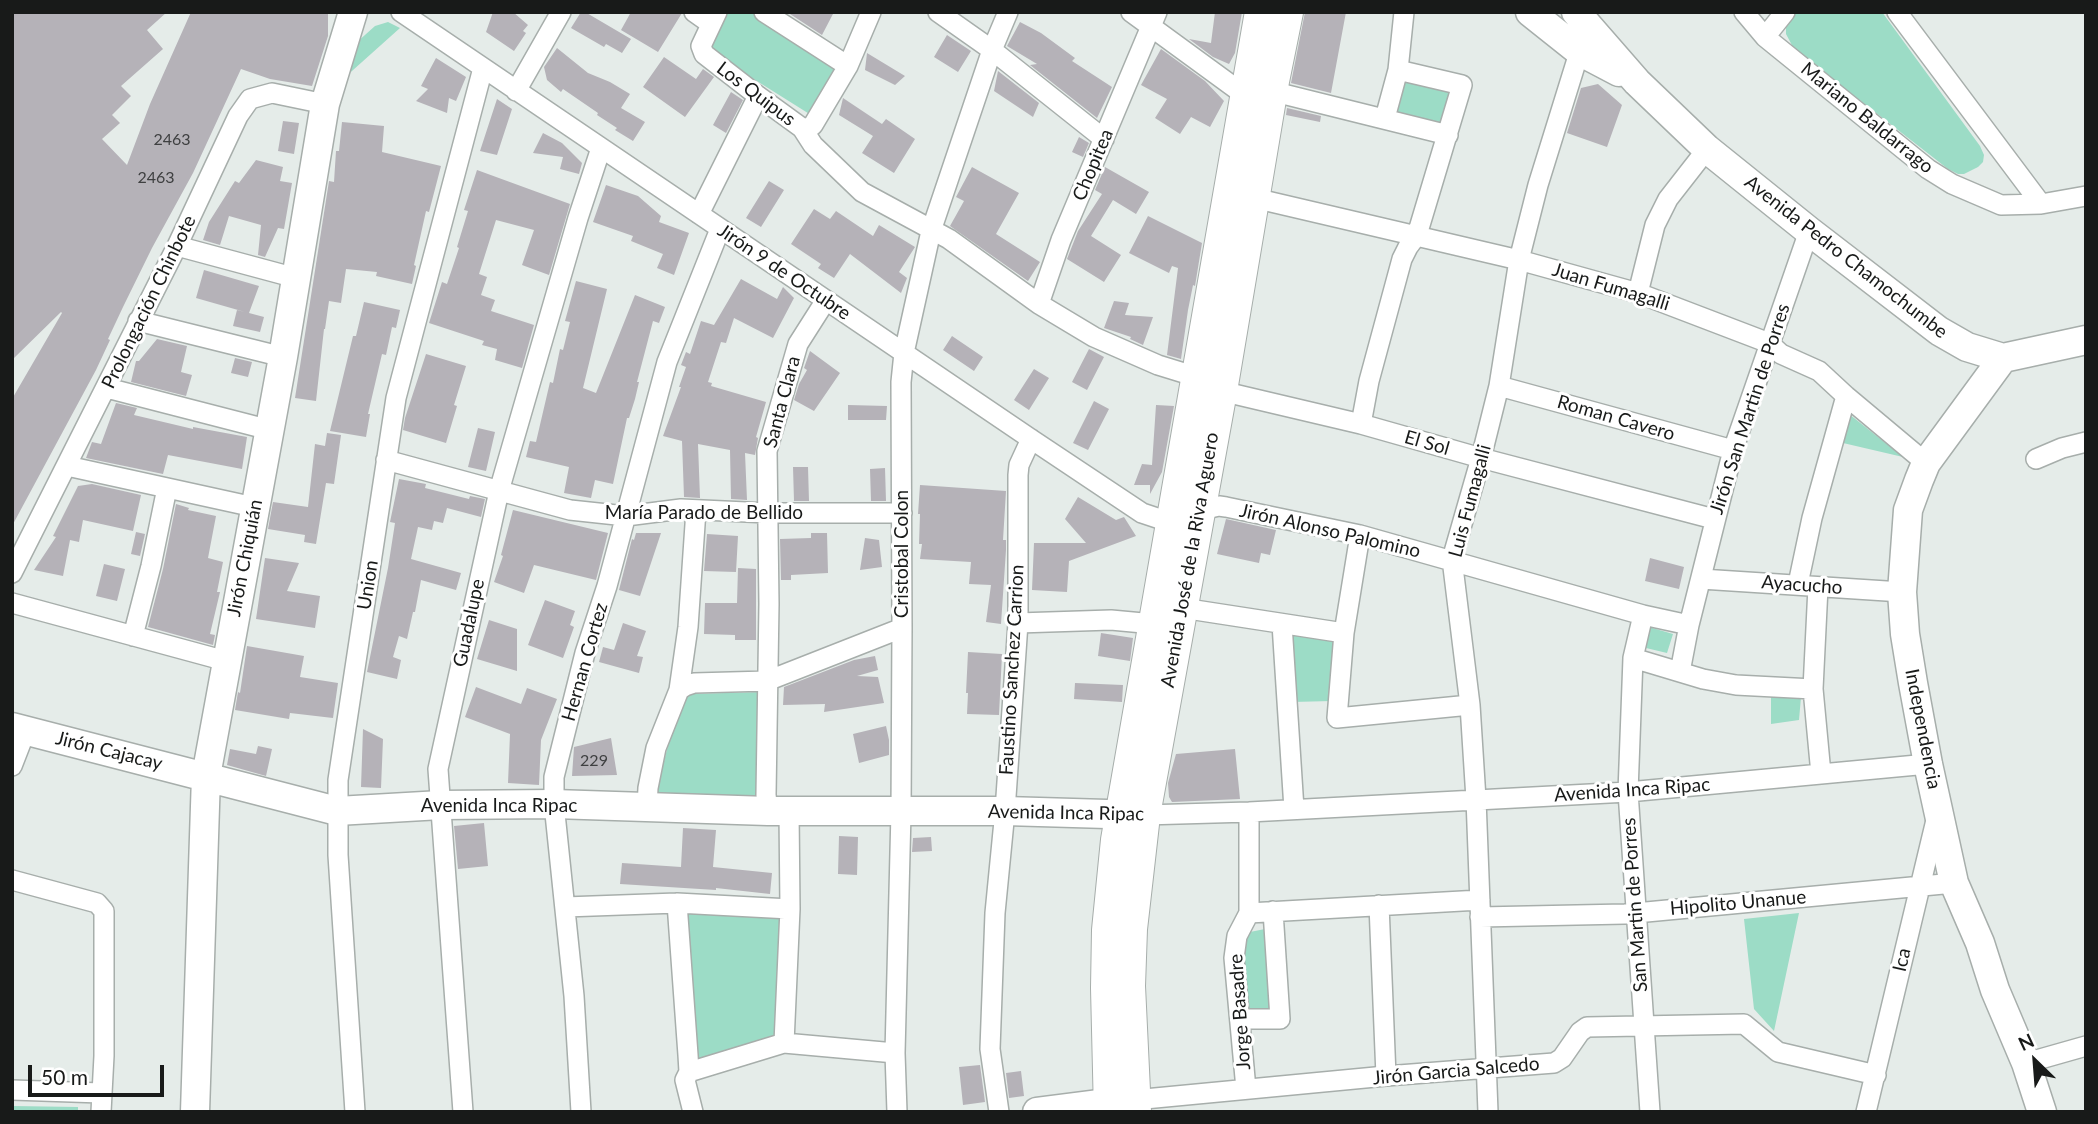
<!DOCTYPE html>
<html>
<head>
<meta charset="utf-8">
<style>
  body { margin:0 }
  #map { position:relative; width:2098px; height:1124px; overflow:hidden; background:#e5ece9; font-family:Lato,sans-serif }
  canvas { display:block }
  .frame { position:absolute; inset:0; border:14px solid #181a19; pointer-events:none }
  .north { position:absolute; left:2000px; top:1026px; width:70px; height:70px; -webkit-text-stroke:5px #fff; paint-order:stroke; rotate:335deg; font-size:19px; font-weight:700; line-height:28px; text-align:center; color:#181a19 }
  .north::after { content:''; display:block; margin:auto; width:24px; height:32px; background:#181a19; clip-path:polygon(50% 0,100% 100%,50% 72%,0 100%) }
  .scale { position:absolute; left:28px; top:1065px; width:136px; height:32px; box-sizing:border-box; border:4px solid #181a19; border-top:0; padding-left:9px; font-size:21px; line-height:24px; white-space:nowrap; color:#181a19; -webkit-text-stroke:5px #fff; paint-order:stroke }
</style>
</head>
<body>
<div id="map">
<canvas width="2098" height="1124"></canvas>
<div class="frame"></div>
<div class="north">N</div>
<div class="scale">50 m</div>
</div>
<script>
const context = document.querySelector('canvas').getContext('2d');
context.lineJoin = 'round';
function fill(path, color) {
  context.fillStyle = color;
  context.fill(path, 'evenodd');
}
function poly(rows) {
  const path = new Path2D();
  for (const r of rows) {
    path.moveTo(r[0], r[1]);
    for (let i = 2; i < r.length; i += 2) path.lineTo(r[i], r[i + 1]);
  }
  return path;
}
function stroke(path, color, width, dash) {
  context.strokeStyle = color;
  context.lineWidth = width;
  context.lineCap = dash ? 'butt' : 'round';
  context.setLineDash(dash || []);
  context.stroke(path);
}
function drawText(font, color, halo, rows, align = 'center') {
  context.font = font + ' Lato,sans-serif';
  context.lineWidth = 6;
  context.setLineDash([]);
  context.textBaseline = 'middle';
  context.strokeStyle = halo;
  context.fillStyle = color;
  for (const [text, x, y, turn = 0] of rows) {
    context.save();
    context.translate(x, y);
    context.rotate((+turn || 0) * Math.PI / 180);
    context.textAlign = isNaN(turn) ? turn : align;
    if (halo) context.strokeText(text, 0, 0);
    context.fillText(text, 0, 0);
    context.restore();
  }
}
fill(poly([
  [724,12,754,12,843,68,811,115,709,51],
  [1790,12,1882,12,1980,146,1984,155,1983,162,1978,167,1964,174,1958,174,1948,169,1794,49,1786,34,1786,21],
  [388,22,400,28,343,79,356,43,375,26],
  [1404,76,1456,91,1446,127,1393,114],
  [1849,414,1903,457,1843,443],
  [1649,627,1673,634,1667,653,1646,648],
  [1289,633,1334,638,1332,701,1292,702],
  [761,692,761,808,655,796,679,703,689,694],
  [1771,695,1801,697,1799,720,1771,724],
  [682,912,781,918,774,1041,698,1065],
  [1799,913,1774,1031,1754,1009,1744,919],
  [1270,928,1276,1016,1247,1015,1242,953,1250,932],
  [12,1106,78,1107,78,1112,12,1112]
]), '#9cdcc6');
fill(poly([
  [12,12,167,12,147,30,163,49,121,86,131,96,112,115,120,123,102,139,127,165,150,104,191,12,328,12,328,36,312,86,270,79,241,69,193,173,152,248,123,307,108,339,110,340,96,370,12,526,12,399,62,313,61,312,12,360],
  [493,12,513,12,528,25,523,31,526,33,514,51,486,32],
  [581,12,585,12,631,39,622,53,606,44,604,47,571,28],
  [631,12,682,12,682,13,658,52,621,30],
  [787,12,834,12,822,35],
  [1215,12,1242,12,1235,53,1229,64,1213,57,1189,39,1211,43],
  [1305,12,1346,12,1331,93,1291,83],
  [1020,22,1041,33,1075,58,1072,61,1112,87,1097,118,1030,65,1037,64,1007,46],
  [947,35,971,51,958,72,934,57],
  [557,48,588,73,610,82,630,94,621,108,645,122,633,141,615,130,617,128,597,115,598,113,563,89,561,92,547,80,544,67],
  [1161,49,1205,81,1224,101,1210,127,1191,117,1180,134,1155,118,1167,99,1141,85],
  [867,53,905,76,895,85,865,70],
  [664,57,696,79,703,69,714,77,685,117,643,87],
  [436,58,466,77,456,101,449,98,447,113,416,101,428,89,421,86],
  [998,71,1039,103,1033,117,994,91],
  [1598,84,1622,105,1607,147,1567,133,1581,88],
  [731,92,743,100,726,133,713,125],
  [843,98,882,124,886,119,915,139,894,173,862,153,873,136,839,115],
  [497,99,512,109,497,155,480,151],
  [1287,108,1321,116,1320,122,1286,115],
  [283,121,299,123,294,154,278,151],
  [342,122,384,126,382,152,441,166,429,212,426,211,414,265,416,266,412,284,376,276,377,272,346,269,341,303,329,301,325,329,324,329,316,401,295,398,329,181,334,182,336,151,339,151],
  [543,133,562,143,582,163,579,174,560,169,563,157,533,153],
  [1079,137,1089,143,1083,157,1072,152],
  [256,160,283,167,280,181,292,183,284,229,278,228,265,257,258,255,261,225,229,216,220,245,203,240,209,222,235,181,239,183],
  [972,167,1019,193,996,234,1040,262,1028,281,950,226,964,201,956,197],
  [1105,167,1149,192,1136,214,1113,200,1091,236,1121,255,1104,282,1067,259,1078,231,1102,194,1095,190],
  [477,170,570,204,549,275,522,265,534,230,496,220,479,274,487,277,481,295,495,300,491,311,534,325,522,368,495,360,497,349,482,345,484,341,429,323,442,282,447,284,459,248,457,247,468,211,464,210],
  [769,181,784,190,761,227,746,218],
  [606,185,638,196,661,216,659,222,689,233,674,275,657,268,663,254,631,241,633,236,593,222],
  [814,209,830,219,836,211,873,236,879,225,915,247,899,272,907,278,901,293,850,254,834,278,818,268,821,264,791,244],
  [1148,216,1202,243,1195,286,1193,285,1188,310,1181,359,1167,355,1178,268,1172,266,1169,273,1129,253],
  [204,270,259,286,249,313,264,317,260,332,233,326,237,310,245,312,196,298],
  [741,279,777,299,783,287,794,298,773,338,734,318,726,343,721,342,708,382,712,383,711,386,766,402,756,437,758,438,755,455,745,453,747,500,731,499,730,450,698,444,700,498,684,497,682,441,663,436,681,387,679,387,686,367,681,365,686,352,690,354,701,321,714,325],
  [576,281,607,289,583,388,596,393,635,295,665,307,659,323,653,321,637,382,639,382,635,399,629,418,627,418,613,484,595,480,591,498,564,493,569,467,526,457,530,441,536,442,550,382,553,383,560,349,563,350,570,322,565,321],
  [1114,301,1129,303,1125,315,1153,317,1143,345,1130,339,1131,337,1104,328],
  [364,302,400,310,396,328,392,327,386,355,382,354,368,414,370,414,366,437,330,431,353,336,356,336],
  [952,336,983,357,974,371,943,350],
  [157,339,187,346,181,372,192,375,186,396,131,382,136,361,139,361],
  [1089,349,1104,357,1087,390,1072,382],
  [810,351,840,373,814,411,794,400,799,384,807,370,804,368],
  [426,354,466,366,454,405,457,406,446,443,403,430,405,418],
  [235,358,252,362,248,377,231,373],
  [1034,369,1049,378,1029,410,1014,400],
  [1094,401,1109,409,1088,450,1073,443],
  [116,403,137,408,134,415,193,429,193,427,247,437,242,469,168,455,163,474,86,458,92,442,101,444],
  [848,405,887,406,886,420,848,420],
  [1156,405,1174,406,1162,472,1150,494,1150,485,1134,485,1142,464,1152,465],
  [478,428,495,432,486,471,468,467],
  [327,433,341,435,334,484,326,483,316,544,304,542,305,535,268,529,273,502,308,507,315,444,325,446],
  [793,467,808,467,809,501,794,501],
  [885,468,886,501,871,501,870,469],
  [399,479,426,484,425,488,469,499,470,496,485,499,481,517,447,508,443,523,434,521,432,530,418,527,411,559,461,573,456,590,421,580,415,612,413,612,407,639,399,636,393,657,401,660,397,679,367,672,388,568,395,523,390,522],
  [92,484,141,495,133,531,83,520,79,542,70,540,63,576,34,570,56,537,53,536,78,486],
  [920,485,1006,491,1003,540,1006,540,1006,550,1001,624,986,622,991,585,969,584,971,562,920,559,922,544,919,544,920,514,918,514],
  [1078,497,1116,520,1124,517,1136,536,1069,561,1067,592,1032,590,1034,543,1086,543,1065,519],
  [176,504,189,508,188,510,216,516,208,558,223,562,217,592,220,592,210,634,215,635,213,645,148,627,163,569],
  [513,510,608,533,596,580,534,565,524,593,494,582,503,556,501,555],
  [1226,519,1276,530,1270,555,1261,553,1259,563,1217,554],
  [136,532,145,534,140,556,131,554],
  [636,533,661,533,640,596,619,590,632,539,634,540],
  [811,533,827,533,828,573,791,575,791,580,781,580,780,539,811,538],
  [707,534,738,536,736,572,704,571],
  [865,538,879,540,882,567,860,570],
  [265,558,299,563,287,591,320,596,315,628,256,619],
  [1650,558,1684,567,1679,589,1645,581],
  [104,564,125,569,117,601,96,596],
  [738,568,756,569,756,640,735,640,735,635,704,634,705,603,737,603],
  [545,600,575,611,570,625,574,627,563,658,528,645],
  [489,620,517,629,517,671,477,659],
  [623,623,646,631,637,656,643,657,639,673,599,662,603,647,614,650],
  [1101,633,1133,638,1130,661,1098,656],
  [247,646,304,656,300,677,338,683,333,718,290,713,289,719,235,710,238,692,240,693],
  [968,652,1002,654,999,715,967,714,968,693,966,693],
  [875,656,878,670,857,676,878,677,884,703,824,712,825,704,783,705,784,687,854,660],
  [1075,683,1123,685,1122,702,1074,699],
  [476,687,521,704,527,688,557,699,541,740,539,785,508,783,510,734,465,717],
  [886,726,889,740,889,755,859,763,853,734],
  [363,729,383,739,381,788,361,787],
  [611,738,617,775,572,776,574,747],
  [258,746,272,749,266,776,227,765,230,749,256,754],
  [1235,749,1240,799,1172,802,1169,797,1168,783,1176,754],
  [484,823,488,866,458,869,454,826],
  [683,828,716,830,713,867,772,873,770,894,716,888,716,890,620,884,622,863,681,867],
  [839,836,858,837,857,875,838,874],
  [931,837,932,851,912,852,913,838],
  [980,1065,985,1102,963,1105,959,1067],
  [1021,1071,1024,1096,1009,1098,1006,1073]
]), '#b5b2b8');
const street = poly([
  [401,12,1031,439,1142,513,1160,519,1219,506,1226,507,1360,535,1643,615,1689,625],
  [694,12,711,24],
  [717,12,701,46,704,54,758,96,802,128,808,128,813,125,848,66,871,12],
  [764,12,848,66],
  [938,12,992,50,1104,139],
  [1131,12,1246,96],
  [1744,12,1765,37,1928,169,1952,184,2001,205,2041,204,2086,196],
  [1897,12,2041,204],
  [1765,37,1785,12],
  [1398,70,1404,12],
  [516,91,561,12],
  [1271,91,1448,135],
  [802,128,813,145,862,192,949,239,1039,304,1094,337,1158,365,1197,377],
  [1254,198,1519,260,1638,293,1769,343,1781,354,1819,371,1846,396,1926,463],
  [699,214,758,96],
  [177,246,296,278],
  [1638,293,1655,225,1668,199,1707,149],
  [1039,304,1061,240,1157,12],
  [138,321,283,357],
  [1499,386,1733,450],
  [107,388,270,430],
  [1221,391,1361,424,1481,458,1714,519],
  [1361,424,1369,381,1402,259,1408,247,1417,235,1462,85,1398,70,1385,118],
  [2036,459,2062,448,2086,442],
  [386,460,570,510,626,516,681,509,768,513,902,513],
  [67,466,254,507],
  [12,573,177,246,238,116,250,99,272,93,325,104],
  [1701,579,1902,592],
  [1798,584,1812,518,1846,396],
  [1818,587,1813,689,1821,774],
  [12,603,226,661],
  [1182,608,1344,633,1360,535],
  [1643,615,1633,658,1628,792,1650,1112],
  [1018,623,1111,620,1154,624],
  [1282,624,1294,809],
  [1344,633,1337,718,1470,705],
  [133,636,151,566,167,488],
  [1633,658,1703,679,1736,685,1813,689],
  [1680,672,1689,625,1733,450,1809,231],
  [679,690,685,686,694,683,767,681,902,628],
  [12,766,26,730],
  [647,807,648,788,656,748,679,690,688,627,696,510],
  [768,811,766,795,769,604,767,451,798,344,826,300],
  [1144,815,1249,812,1628,792,1928,764],
  [12,880,97,903,104,911,104,1056,101,1112],
  [677,903,688,1055,689,1072,685,1080,693,1112],
  [1379,905,1386,1076],
  [565,907,677,903,790,909],
  [1249,913,1480,900],
  [1480,917,1625,914,1954,883],
  [1240,1019,1280,1019,1273,911],
  [784,1043,790,909,789,811],
  [2026,1063,2086,1046],
  [689,1072,784,1043,895,1053],
  [1246,1089,1234,958,1237,936,1249,913,1249,812],
  [12,1090,101,1093],
  [1134,1100,1386,1076,1554,1063,1562,1058,1580,1032,1587,1027,1744,1024,1778,1052,1876,1075],
  [355,1112,338,855,338,780,396,398,483,68],
  [463,1112,438,769,499,491,578,218,601,148],
  [581,1112,574,996,554,804,554,777,585,653,607,586,667,362,720,229],
  [897,1112,895,1053,901,812,902,628,901,382,904,353,931,231,992,50,1008,12],
  [999,1112,990,1049,995,913,1005,811,1018,623,1018,475,1019,465,1031,439],
  [1488,1112,1476,799,1470,705,1452,559,1481,458,1499,386,1519,260,1538,185,1583,40],
  [1866,1112,1937,816]
]);
const secondary = poly([
  [1530,12,1579,51,1619,72],
  [1576,12,1637,82,1707,149,1809,231,1939,331,1967,347,2003,358,2086,340],
  [2003,358,1926,463,1919,480,1908,510,1902,592,1905,634,1913,683,1928,764,1954,883,1980,943,1995,990,2026,1063,2042,1112],
  [12,727,337,811,441,805,554,804,768,811,1005,811,1141,815],
  [195,1112,206,776,283,357,325,104,353,12],
  [1037,1112,1131,1100]
]);
const primary = poly([
  [1110,1112,1107,988,1108,930,1117,840,1261,12],
  [1135,1112,1129,986,1131,929,1144,815,1221,391,1273,81,1287,12]
]);
stroke(street, '#a7aeab', 22);
stroke(secondary, '#a7aeab', 31);
stroke(primary, '#a7aeab', 34);
stroke(street, '#fff', 19);
stroke(secondary, '#fff', 28);
stroke(primary, '#fff', 32);
drawText('16px', '#3f4041', null, [
  ["2463",172,140],
  ["2463",156,178],
  ["229",594,761]
]);
drawText('19px', '#181a19', '#fff', [
  ["Los Quipus",756,94,37],
  ["Mariano Baldarrago",1867,118,39],
  ["Chopitea",1093,165,-67],
  ["Avenida Pedro Chamochumbe",1846,257,38],
  ["Jirón 9 de Octubre",784,272,34],
  ["Juan Fumagalli",1611,287,17],
  ["Prolongación Chinbote",149,302,-64],
  ["Santa Clara",782,402,-75],
  ["Jirón San Martin de Porres",1750,409,-72],
  ["Roman Cavero",1616,418,16],
  ["El Sol",1427,443,16],
  ["Luis Fumagalli",1470,501,-75],
  ["María Parado de Bellido",704,513],
  ["Jirón Alonso Palomino",1330,531,13],
  ["Cristobal Colon",902,554,-90],
  ["Jirón Chiquián",245,558,-79],
  ["Avenida José de la Riva Aguero",1190,560,-80],
  ["Union",368,585,-81],
  ["Ayacucho",1802,585,4],
  ["Guadalupe",469,623,-78],
  ["Hernan Cortez",585,662,-74],
  ["Faustino Sanchez Carrion",1012,670,-87],
  ["Independencia",1923,729,79],
  ["Jirón Cajacay",109,751,14],
  ["Avenida Inca Ripac",1632,790,-4],
  ["Avenida Inca Ripac",499,806],
  ["Avenida Inca Ripac",1066,813,1],
  ["Hipolito Unanue",1738,903,-5],
  ["San Martin de Porres",1635,905,-94],
  ["Ica",1902,960,-77],
  ["Jorge Basadre",1240,1012,-94],
  ["Jirón Garcia Salcedo",1456,1071,-5]
]);
</script>
</body>
</html>
